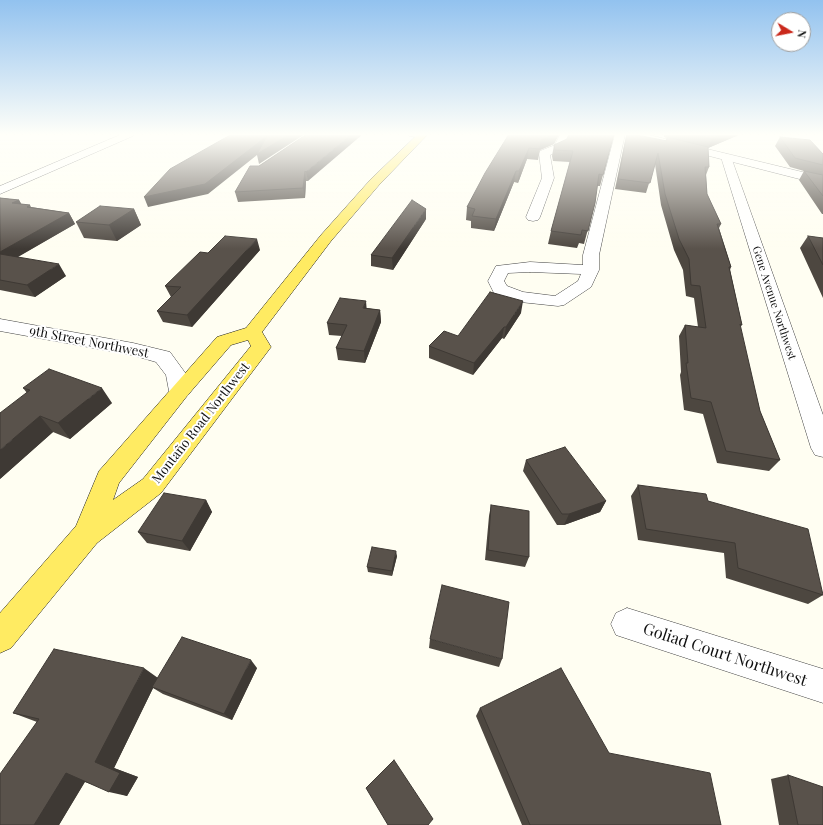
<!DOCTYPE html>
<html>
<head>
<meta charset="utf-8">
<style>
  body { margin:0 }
  #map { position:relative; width:823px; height:825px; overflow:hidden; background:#fffef2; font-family:"Playfair Display",serif }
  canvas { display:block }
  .north { position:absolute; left:771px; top:12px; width:40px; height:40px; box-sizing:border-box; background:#fff; border:1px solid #9f9f9f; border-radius:50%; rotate:100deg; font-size:11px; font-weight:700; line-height:16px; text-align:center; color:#0f0f0f }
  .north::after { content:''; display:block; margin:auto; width:14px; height:18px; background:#ca291c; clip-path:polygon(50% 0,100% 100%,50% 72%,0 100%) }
</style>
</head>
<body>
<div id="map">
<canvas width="823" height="825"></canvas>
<div class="north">N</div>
</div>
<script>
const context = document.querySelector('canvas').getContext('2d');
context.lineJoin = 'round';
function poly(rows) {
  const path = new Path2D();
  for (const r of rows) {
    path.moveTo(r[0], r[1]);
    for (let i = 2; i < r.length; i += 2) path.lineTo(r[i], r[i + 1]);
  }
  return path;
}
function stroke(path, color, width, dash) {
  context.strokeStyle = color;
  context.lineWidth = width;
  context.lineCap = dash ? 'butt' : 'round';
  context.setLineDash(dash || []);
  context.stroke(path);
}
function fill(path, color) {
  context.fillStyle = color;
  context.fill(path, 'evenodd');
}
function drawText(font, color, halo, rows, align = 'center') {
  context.font = font + ' "Playfair Display",serif';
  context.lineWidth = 4;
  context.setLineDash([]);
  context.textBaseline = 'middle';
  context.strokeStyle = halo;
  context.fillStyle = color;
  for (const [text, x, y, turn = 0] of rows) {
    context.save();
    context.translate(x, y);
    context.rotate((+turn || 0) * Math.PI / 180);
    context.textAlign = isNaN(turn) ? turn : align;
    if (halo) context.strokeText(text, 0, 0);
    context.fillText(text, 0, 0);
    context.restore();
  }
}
const minor = poly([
  [122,134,135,134,133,136,0,194,0,186,122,134],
  [407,134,426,134,427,135,422,138,409,136,407,134],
  [560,134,570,134,563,149,550,155,554,178,540,217,538,220,533,221,528,220,526,217,542,178,539,153,540,151,555,145,560,134],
  [615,134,625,134,599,255,599,270,591,287,564,305,558,306,520,302,494,293,488,281,496,266,530,262,583,265,583,255,615,134],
  [530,272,581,274,578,281,555,296,523,292,507,286,504,281,508,273,530,272],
  [726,154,731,157,823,415,823,457,815,455,811,448,721,157,726,154],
  [0,319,133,343,170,352,186,374,191,391,187,396,180,398,173,396,169,391,166,375,156,362,132,355,0,331,0,319],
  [627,608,823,669,823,703,616,635,611,624,616,613,627,608]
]);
const tertiary = poly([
  [629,134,645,134,823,177,823,185,631,136,629,134]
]);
const primary = poly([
  [418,134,428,134,379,185,331,241,262,332,271,347,161,493,97,543,11,648,0,653,0,613,76,526,99,471,217,337,246,328,321,235,371,179,418,134],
  [248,340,251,346,143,479,113,500,119,483,187,396,231,345,248,340]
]);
stroke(minor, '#424242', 1);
stroke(tertiary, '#424242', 1);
stroke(primary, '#202020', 1);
fill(minor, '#fff');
fill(tertiary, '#fff');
fill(primary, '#ffeb62');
fill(poly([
  [307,134,308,181,306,181,305,198,238,202,235,192,259,166],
  [509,134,559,134,554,144,540,150,538,160,527,159,518,183,514,182,494,231,471,228,471,221,466,220,467,207],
  [614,134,600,186,597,186,595,203,584,244,579,243,577,248,548,244,551,231,570,162,553,161,552,156,554,145],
  [627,134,665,141,667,138,664,137,664,134,741,134,708,148,709,167,706,175,707,194,721,224,719,228,731,267,730,270,742,325,740,327,760,411,780,460,769,471,717,463,703,414,684,410,680,375,681,372,679,336,685,325,698,327,694,298,686,296,683,270,674,250,661,205,655,164,646,193,615,189,625,141],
  [780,137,823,154,823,214,822,214,799,180,804,171,790,167,775,146],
  [0,198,19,200,21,204,30,205,31,207,69,213,75,224,18,257,66,276,35,297,0,290],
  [134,209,141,225,117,241,84,238,76,222],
  [426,219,393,270,371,266,371,255],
  [808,236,823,238,823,298,800,248],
  [260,250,192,327,163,322,157,311,171,297,165,286,208,253],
  [366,308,380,310,381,322,365,363,338,360,336,348,342,336,329,335,327,323],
  [521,313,504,339,502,338,473,375,429,358,429,346,458,336],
  [23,388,112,403,70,439,53,432,0,479,27,393],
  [526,460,606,501,600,512,564,525,557,525,523,471],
  [638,485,708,501,823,595,808,604,726,578,724,553,638,540,631,496],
  [206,500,212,512,190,551,147,543,138,532],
  [491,505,529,557,525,567,485,560,489,516],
  [397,556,392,576,368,572,367,567],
  [430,639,502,659,499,667,429,648],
  [257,668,232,720,163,694,153,688,114,768,138,777,127,796,85,782,59,825,0,825,37,722,13,713,158,678],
  [480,708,609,753,721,825,522,825,476,716],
  [788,775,823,825,779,825,771,779]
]), '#4d4740');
fill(poly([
  [290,134,305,134,259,164,257,155,208,194,148,207,144,197,267,136],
  [352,134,363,134,308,181,306,172],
  [555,134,559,134,554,144,540,150,541,140],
  [724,134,741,134,708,148,712,139],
  [529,148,527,159,518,183,519,171],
  [305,171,306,181,305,198,303,188],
  [516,171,514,182,494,231,496,219],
  [19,200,25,210,12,203],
  [134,209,141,225,117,241,109,225],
  [426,209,426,219,393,270,392,258],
  [69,213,75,224,5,264,0,257,0,252],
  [257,239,260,250,192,327,187,315],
  [59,264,66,276,35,297,27,285],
  [366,301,367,313,363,308],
  [523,301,521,313,504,339,506,327],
  [380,310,381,322,365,363,364,351],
  [504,327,502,338,473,375,474,363],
  [102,388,112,403,70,439,58,423],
  [40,416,53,432,0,479,0,450],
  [206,500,212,512,190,551,182,541],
  [606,501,600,512,564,525,569,514],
  [396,551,397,556,392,576,392,571],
  [251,660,257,668,232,720,224,714],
  [144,668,158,678,114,768,138,777,127,796,109,792,95,762],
  [66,773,87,778,59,825,34,825]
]), '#3e3934');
const building = poly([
  [232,134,290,134,257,154,267,136,205,184,144,197,170,169,232,134],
  [307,134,352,134,306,172,305,171,303,188,235,192,250,166,259,166,307,134],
  [509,134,555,134,541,140,540,149,529,148,519,171,516,171,496,219,472,216,475,209,467,207,485,173,509,134],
  [569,134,614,134,603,175,599,174,595,203,588,231,582,230,581,235,551,231,573,151,555,150,554,145,567,139,569,134],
  [627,134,632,134,667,141,667,137,708,147,709,167,705,167,707,194,721,224,717,224,731,267,729,267,742,325,740,324,760,411,780,460,726,451,711,402,691,398,686,363,688,363,685,325,706,328,700,286,691,285,689,259,679,239,665,194,658,153,650,183,618,179,627,134],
  [690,134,724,134,712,139,690,134],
  [780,137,810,140,823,154,823,165,795,158,780,137],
  [804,171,823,175,823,196,804,171],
  [0,198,19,200,12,203,30,205,27,207,69,213,0,252,0,198],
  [412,200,426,209,392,258,371,255,412,200],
  [100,206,134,209,109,225,76,222,100,206],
  [225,236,257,239,187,315,157,311,181,287,165,286,200,252,208,253,225,236],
  [808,236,823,238,823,265,808,236],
  [0,254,59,264,27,285,0,280,0,254],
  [490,292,523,301,506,327,504,327,474,363,429,346,444,331,458,336,490,292],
  [340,298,366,301,363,308,380,310,364,351,336,348,347,325,327,323,340,298],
  [49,369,102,388,58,423,40,416,0,450,0,413,30,390,23,388,49,369],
  [565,447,606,501,569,514,562,514,526,460,565,447],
  [638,485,706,494,708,501,808,529,823,595,738,568,735,543,646,529,638,485],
  [164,493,206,500,182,541,138,532,164,493],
  [491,505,529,511,529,557,488,550,491,505],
  [372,547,396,551,392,571,367,567,372,547],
  [442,585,509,602,502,659,430,639,442,585],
  [182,637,251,660,224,714,152,687,182,637],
  [54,649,144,668,95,762,120,773,109,792,66,773,34,825,0,825,0,774,39,719,13,713,54,649],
  [561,668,609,753,710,773,721,825,530,825,480,708,561,668],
  [394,760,433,819,428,825,388,825,366,788,394,760],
  [788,775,823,787,823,825,798,825,788,775]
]);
fill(building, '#59524b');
stroke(building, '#3e3934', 1);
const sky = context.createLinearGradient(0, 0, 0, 249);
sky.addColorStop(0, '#92c2ef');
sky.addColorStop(0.54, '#fffff9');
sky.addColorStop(1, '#fffff900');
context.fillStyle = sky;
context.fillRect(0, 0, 823, 249);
drawText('11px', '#0f0f0f', '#fff', [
  ["Gene Avenue Northwest",774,303,72]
]);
drawText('13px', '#0f0f0f', '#fff', [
  ["9th Street Northwest",89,342,11],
  ["Montaño Road Northwest",201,423,-52]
]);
drawText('16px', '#0f0f0f', '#fff', [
  ["Goliad Court Northwest",725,655,18]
]);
</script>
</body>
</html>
